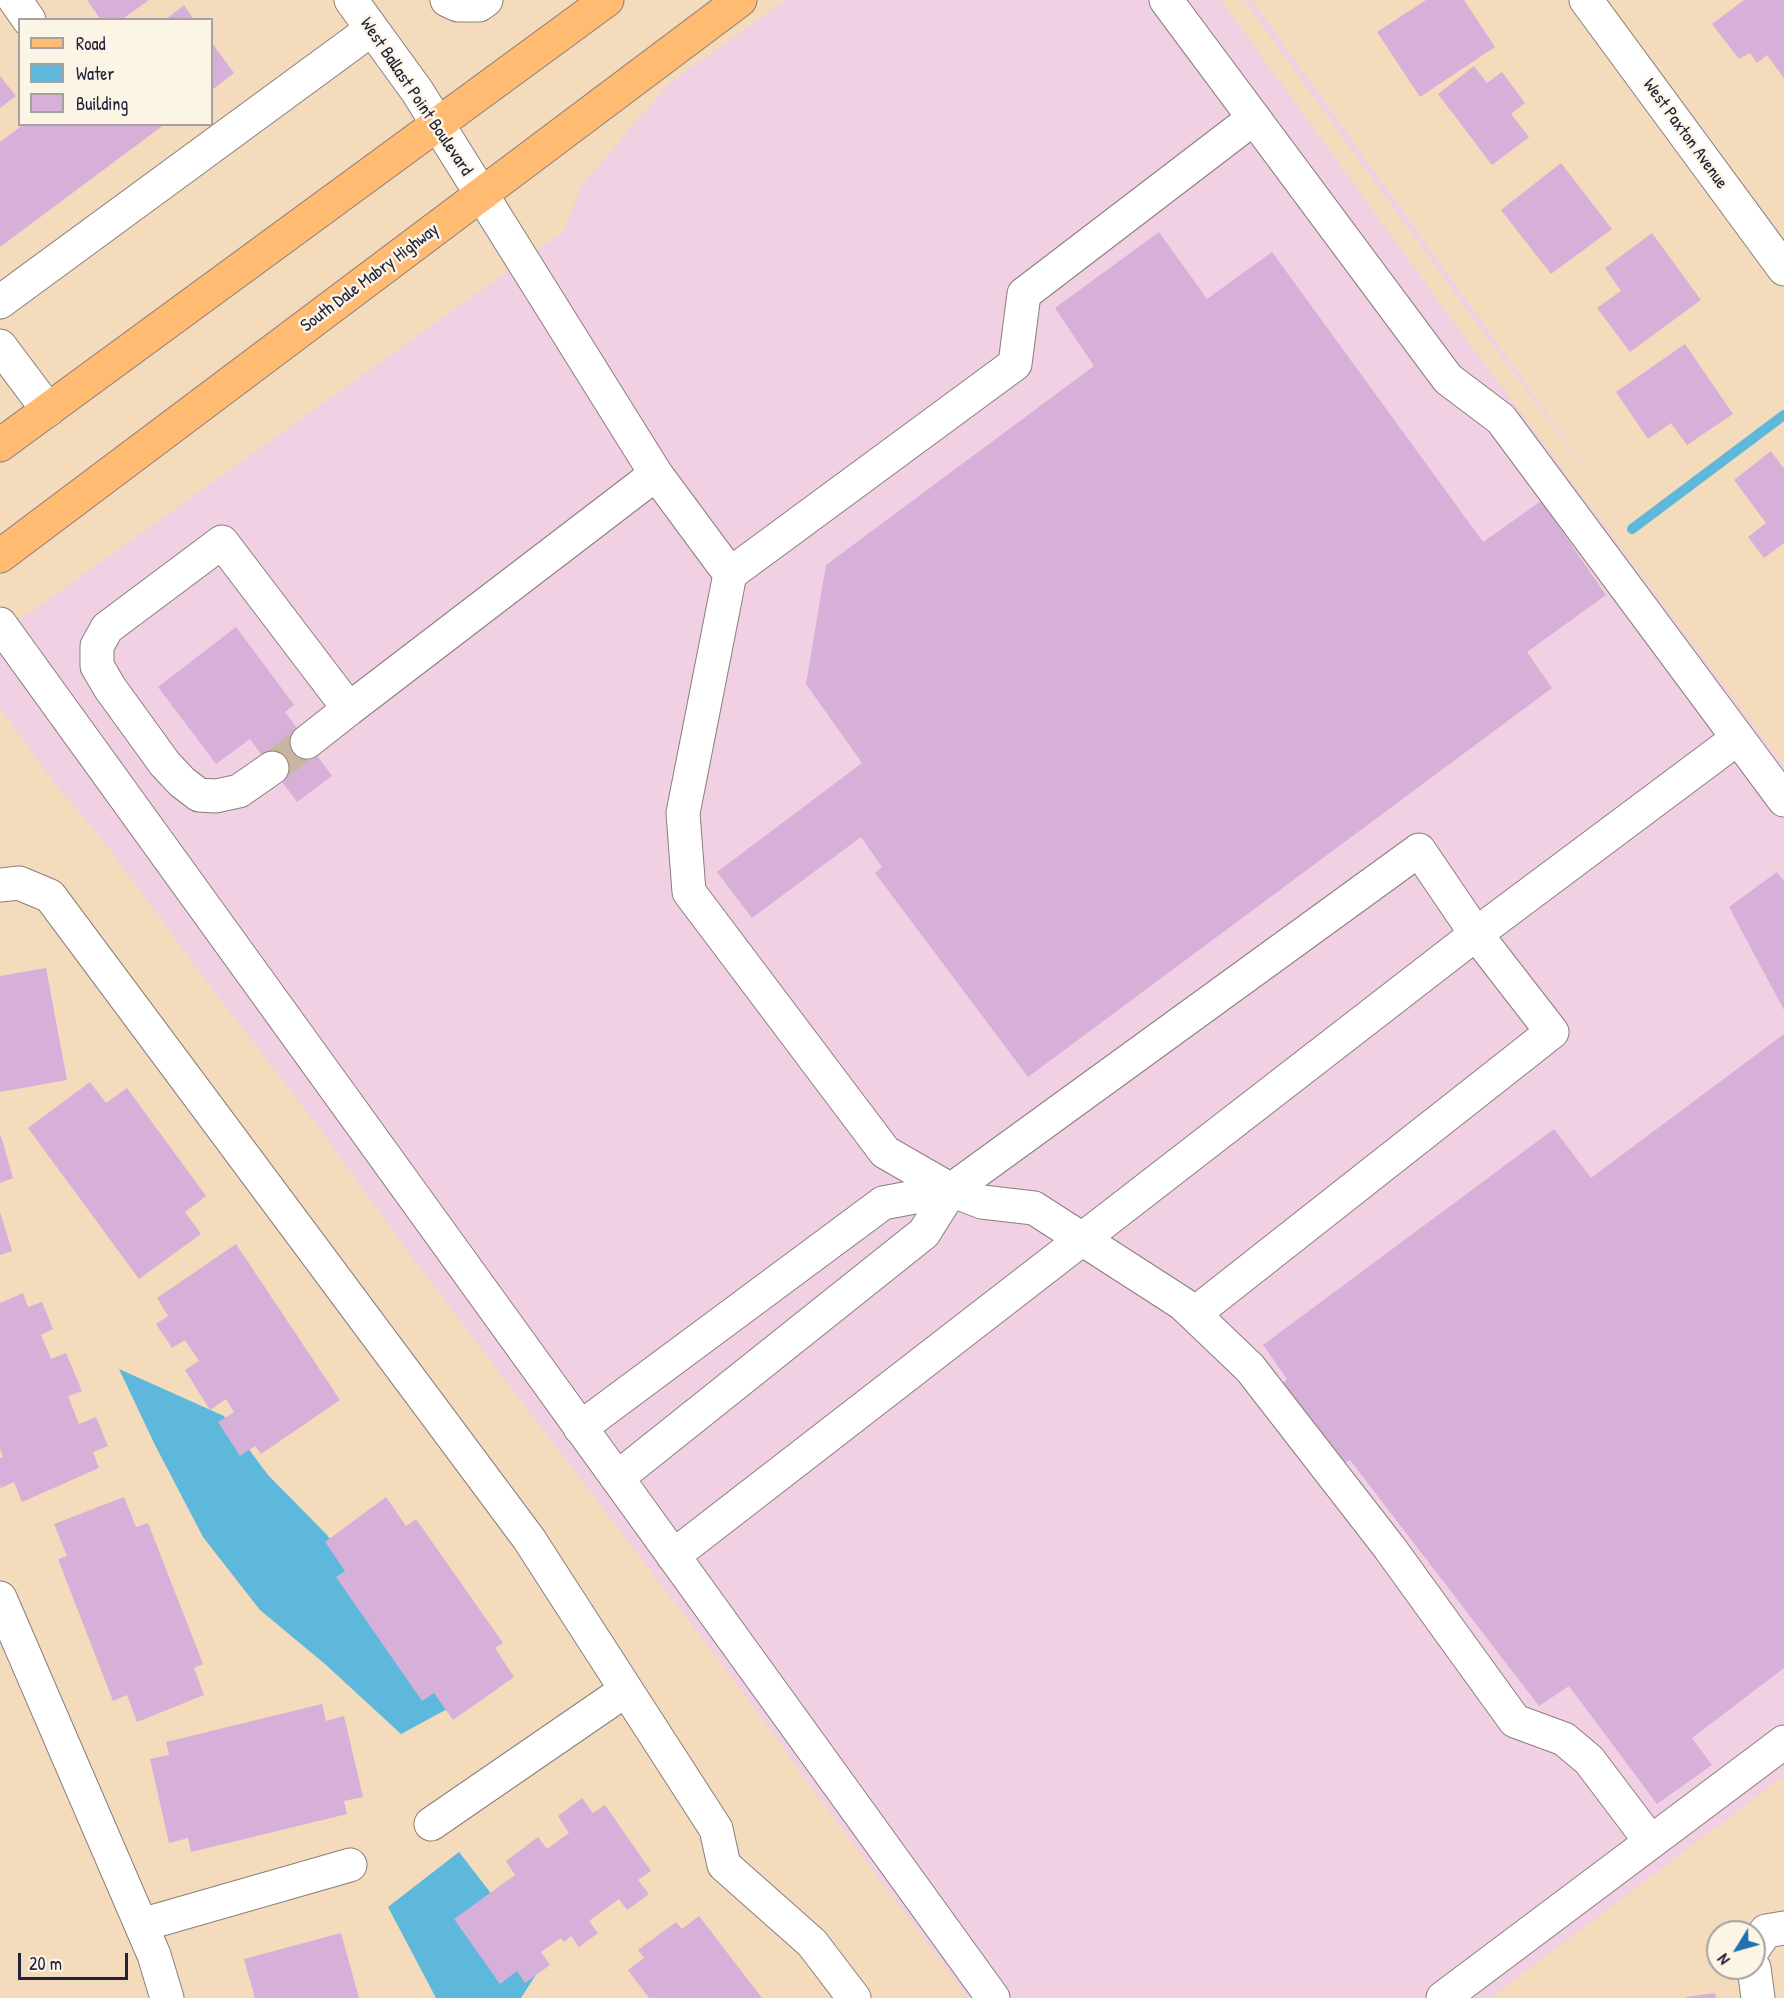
<!DOCTYPE html>
<html>
<head>
<meta charset="utf-8">
<style>
  body { margin:0 }
  #map { position:relative; width:1784px; height:1998px; overflow:hidden; background:#f3dbbc; font-family:"Patrick Hand",sans-serif }
  canvas { display:block }
  .legend { position:absolute; left:18px; top:18px; width:195px; height:108px; box-sizing:border-box; background:#fcf5e5; border:2px solid #a5a1a1; margin:0; padding:8px 10px; list-style:none; font-size:18px; color:#22223b }
  .legend li { display:flex; align-items:center; gap:12px; height:30px }
  .legend b { width:30px; border:2px solid #a5a1a1 }
  .north { position:absolute; left:1706px; top:1920px; width:60px; height:60px; box-sizing:border-box; background:#fcf5e5; border:2px solid #a5a1a1; border-radius:50%; rotate:233deg; font-size:16px; font-weight:700; line-height:24px; text-align:center; color:#22223b }
  .north::after { content:''; display:block; margin:auto; width:21px; height:27px; background:#1f6fb2; clip-path:polygon(50% 0,100% 100%,50% 72%,0 100%) }
  .scale { position:absolute; left:18px; top:1953px; width:110px; height:27px; box-sizing:border-box; border:3px solid #22223b; border-top:0; padding-left:8px; font-size:18px; line-height:21px; white-space:nowrap; color:#22223b; -webkit-text-stroke:4px #fcf5e5; paint-order:stroke }
</style>
</head>
<body>
<div id="map">
<canvas width="1784" height="1998"></canvas>
<ul class="legend">
<li><b style="height:8px;background:#febb71"></b>Road</li>
<li><b style="height:16px;background:#5db8db"></b>Water</li>
<li><b style="height:16px;background:#d6b0d8"></b>Building</li>
</ul>
<div class="north">N</div>
<div class="scale">20 m</div>
</div>
<script>
const context = document.querySelector('canvas').getContext('2d');
context.lineJoin = 'round';
function fill(path, color) {
  context.fillStyle = color;
  context.fill(path, 'evenodd');
}
function poly(rows) {
  const path = new Path2D();
  for (const r of rows) {
    path.moveTo(r[0], r[1]);
    for (let i = 2; i < r.length; i += 2) path.lineTo(r[i], r[i + 1]);
  }
  return path;
}
function stroke(path, color, width, dash) {
  context.strokeStyle = color;
  context.lineWidth = width;
  context.lineCap = dash ? 'butt' : 'round';
  context.setLineDash(dash || []);
  context.stroke(path);
}
function drawText(font, color, halo, rows, align = 'center') {
  context.font = font + ' "Patrick Hand",sans-serif';
  context.lineWidth = 5;
  context.setLineDash([]);
  context.textBaseline = 'middle';
  context.strokeStyle = halo;
  context.fillStyle = color;
  for (const [text, x, y, turn = 0] of rows) {
    context.save();
    context.translate(x, y);
    context.rotate((+turn || 0) * Math.PI / 180);
    context.textAlign = isNaN(turn) ? turn : align;
    if (halo) context.strokeText(text, 0, 0);
    context.fillText(text, 0, 0);
    context.restore();
  }
}
fill(poly([
  [785,0,1221,0,1468,342,1784,766,1784,1776,1490,1998,968,1998,858,1851,742,1691,411,1256,320,1129,208,983,98,834,52,780,0,708,0,634,564,231,581,186,668,84],
  [1244,0,1252,0,1607,497,1482,331]
]), '#f1d0e3');
fill(poly([
  [119,1369,224,1416,268,1475,327,1535,411,1645,449,1708,401,1734,325,1664,260,1610,203,1537,155,1445],
  [459,1852,544,1962,521,1998,436,1998,388,1907]
]), '#5db8db');
stroke(poly([
  [1632,529,1784,415]
]), '#5db8db', 10);
fill(poly([
  [87,0,149,0,121,20,101,20],
  [1426,0,1464,0,1495,47,1420,97,1377,32],
  [1744,0,1784,0,1784,78,1767,55,1757,63,1750,53,1739,59,1712,24],
  [184,5,194,20,165,20],
  [212,43,234,73,212,90],
  [1474,66,1487,83,1502,72,1525,103,1511,114,1529,137,1492,165,1438,94],
  [0,76,16,96,0,108],
  [24,124,165,124,0,247,0,142],
  [1561,163,1612,229,1551,274,1501,210],
  [1159,232,1207,299,1272,252,1483,542,1541,501,1606,595,1527,652,1552,688,1028,1077,875,873,882,867,861,837,752,918,717,872,862,763,806,684,826,565,1094,366,1055,308],
  [1652,233,1701,300,1630,352,1597,308,1621,291,1605,268],
  [1685,344,1733,414,1687,445,1671,423,1648,439,1616,392],
  [1771,451,1784,469,1784,543,1764,558,1748,537,1766,523,1734,480],
  [236,627,294,705,285,712,332,776,297,802,250,739,216,764,158,687],
  [1777,872,1784,881,1784,1010,1729,907],
  [46,968,67,1080,0,1092,0,976],
  [1784,1034,1784,1668,1692,1738,1712,1765,1657,1804,1569,1686,1539,1706,1350,1460,1340,1466,1281,1385,1287,1379,1263,1345,1554,1129,1591,1178],
  [90,1082,106,1103,127,1088,206,1196,185,1212,201,1234,139,1279,28,1128],
  [1,1136,13,1178,0,1183,0,1137],
  [0,1212,12,1251,0,1255],
  [236,1244,340,1400,261,1454,255,1446,240,1456,218,1422,234,1412,226,1399,210,1410,185,1370,199,1361,185,1340,172,1348,156,1324,168,1316,157,1298],
  [23,1293,28,1307,42,1302,53,1329,41,1335,51,1359,66,1353,82,1391,68,1396,79,1424,96,1417,108,1446,93,1452,99,1468,22,1502,14,1482,1,1488,0,1485,0,1458,3,1457,0,1449,0,1303],
  [124,1497,136,1527,148,1523,203,1664,194,1668,204,1695,137,1722,127,1695,113,1701,58,1559,67,1556,54,1524],
  [386,1497,406,1526,416,1519,503,1643,495,1648,514,1677,453,1720,434,1693,422,1701,336,1577,345,1571,325,1542],
  [322,1704,326,1721,344,1716,363,1797,344,1801,347,1814,191,1852,188,1838,169,1843,150,1759,169,1755,166,1742],
  [582,1798,593,1813,605,1805,651,1871,638,1880,649,1894,627,1910,619,1899,589,1921,598,1933,579,1947,571,1936,564,1942,561,1938,541,1952,550,1965,525,1983,517,1971,500,1984,454,1919,515,1875,506,1861,538,1837,547,1849,569,1833,558,1816],
  [699,1916,762,1998,649,1998,628,1970,644,1958,638,1950,676,1922,682,1929],
  [341,1933,359,1998,255,1998,244,1959],
  [1715,1993,1716,1998,1687,1998,1686,1997]
]), '#d6b0d8');
stroke(poly([
  [272,768,307,742]
]), '#c9b6a2', 33, [33, 16]);
const minor = poly([
  [15,0,29,20],
  [351,0,417,91,656,474,730,574,683,813,689,892,885,1152,951,1190,982,1202,1034,1208,1183,1304,1250,1368,1389,1547,1515,1721,1564,1739,1589,1760,1651,1842],
  [447,0,458,5,479,5,486,0],
  [1166,0,1448,379,1501,419,1784,800],
  [1586,0,1784,269],
  [0,302,372,29],
  [0,346,48,410],
  [730,574,1015,364,1024,294,1254,118],
  [0,624,993,1998],
  [307,742,349,709],
  [272,768,239,791,216,796,199,795,182,782,165,764,110,688,97,666,97,646,107,628,222,542,349,709,656,474],
  [0,885,19,883,50,896,529,1539,716,1829,724,1865,812,1943,854,1998],
  [580,1428,883,1203,951,1190],
  [617,1478,924,1233,951,1190,1419,850,1476,934,1738,738],
  [673,1556,1476,934,1552,1032,1194,1314],
  [0,1598,154,1955,167,1998],
  [431,1824,626,1690],
  [141,1925,350,1865],
  [1754,1948,1766,1931,1784,1928],
  [1754,1968,1758,1998],
  [1443,1998,1784,1742]
]);
const major = poly([
  [0,445,607,0],
  [0,556,740,0]
]);
stroke(minor, '#8a7e7c', 35);
stroke(major, '#8a7e7c', 35);
stroke(minor, '#fff', 33);
stroke(major, '#febb71', 33);
drawText('18px', '#22223b', '#fcf5e5', [
  ["West Ballast Point Boulevard",416,97,56],
  ["West Paxton Avenue",1685,134,54],
  ["South Dale Mabry Highway",370,278,-37]
]);
</script>
</body>
</html>
